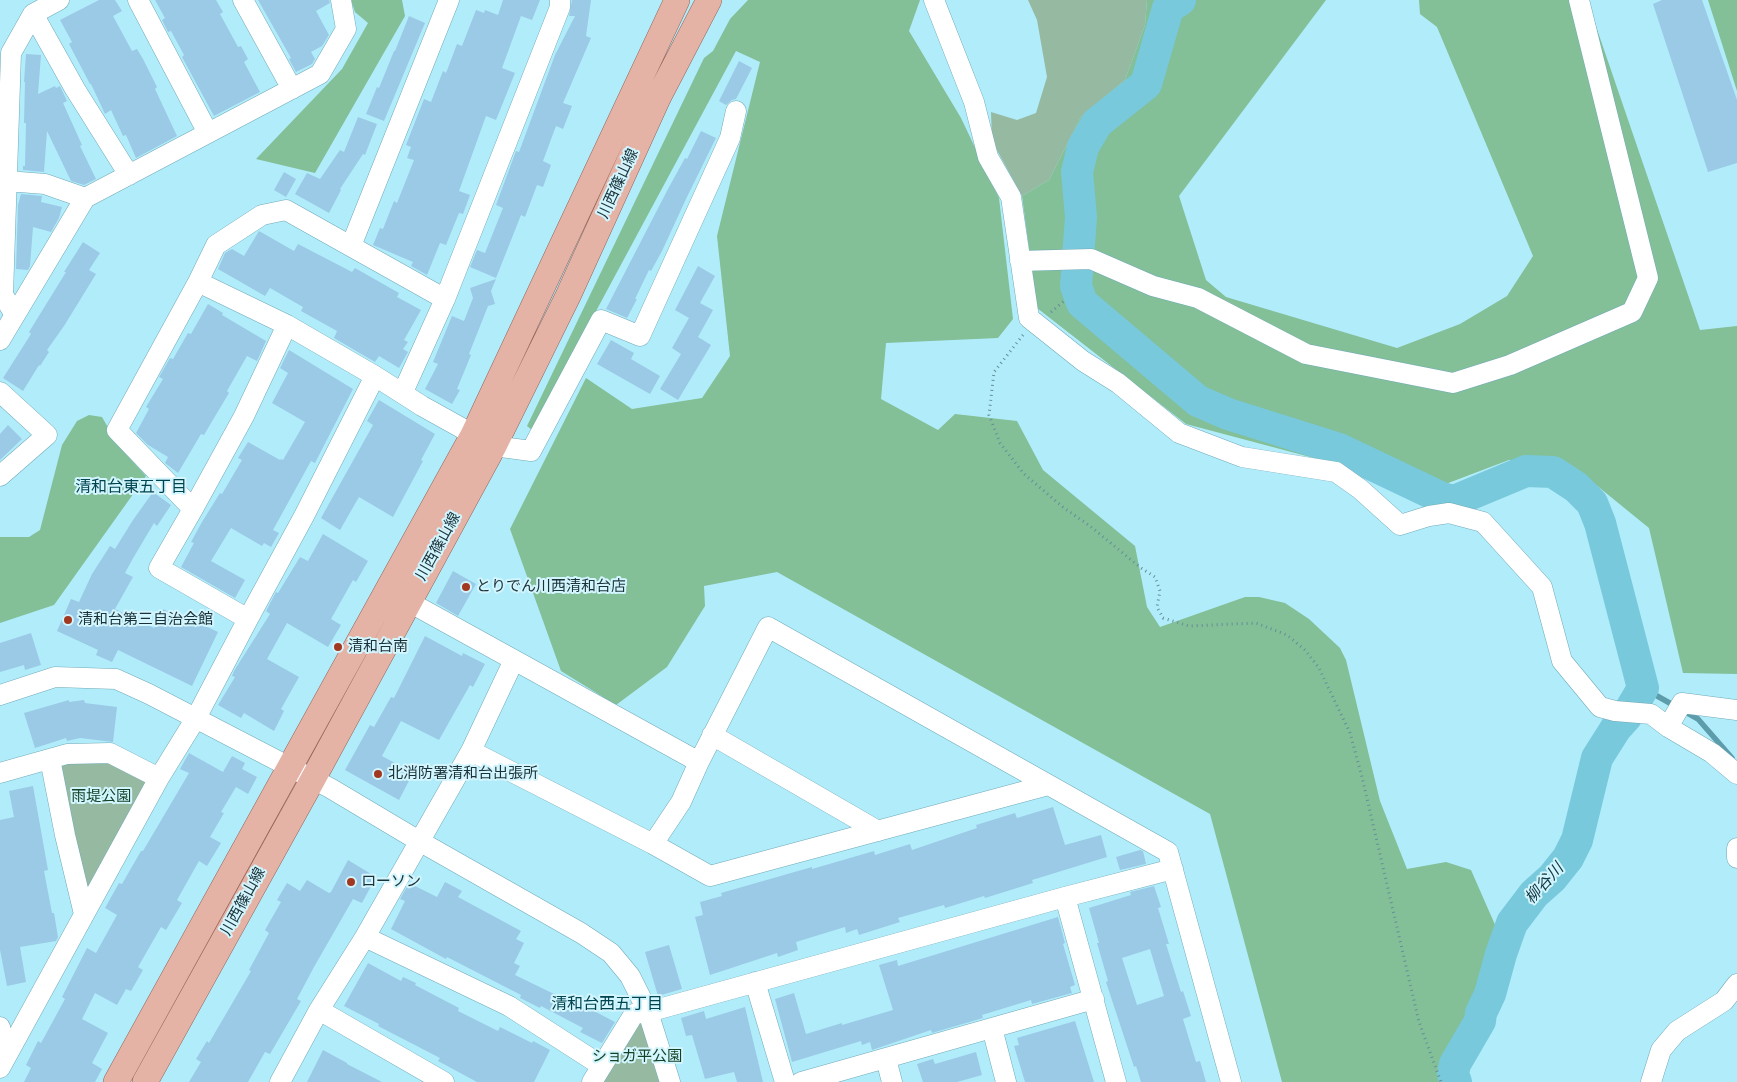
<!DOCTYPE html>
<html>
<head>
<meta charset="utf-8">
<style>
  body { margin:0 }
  canvas { display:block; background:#b1ecfb }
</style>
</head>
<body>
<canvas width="1737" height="1082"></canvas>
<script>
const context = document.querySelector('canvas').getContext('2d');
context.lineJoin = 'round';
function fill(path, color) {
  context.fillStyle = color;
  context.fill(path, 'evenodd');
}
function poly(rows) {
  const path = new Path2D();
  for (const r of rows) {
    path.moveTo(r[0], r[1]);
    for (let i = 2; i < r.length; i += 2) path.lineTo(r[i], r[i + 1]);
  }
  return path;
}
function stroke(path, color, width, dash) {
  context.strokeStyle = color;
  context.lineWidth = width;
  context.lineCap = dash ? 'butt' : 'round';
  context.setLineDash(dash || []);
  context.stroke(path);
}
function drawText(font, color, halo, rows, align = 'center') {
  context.font = font + ' Jost,"Noto Sans JP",sans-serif';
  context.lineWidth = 4;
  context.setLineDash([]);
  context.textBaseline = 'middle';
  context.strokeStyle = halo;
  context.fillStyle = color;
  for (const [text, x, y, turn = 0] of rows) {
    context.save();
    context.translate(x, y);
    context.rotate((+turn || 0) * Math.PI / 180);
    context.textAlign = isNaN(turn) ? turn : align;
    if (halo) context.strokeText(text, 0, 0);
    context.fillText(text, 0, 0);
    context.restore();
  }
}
fill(poly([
  [1028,0,1147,0,1145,25,1125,80,1081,117,1049,180,1022,196,992,141,991,112,1017,120,1036,113,1047,77,1037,20],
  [110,753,159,778,84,914,50,759],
  [648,1012,670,1082,593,1082]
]), '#96baa1');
fill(poly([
  [351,0,402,0,405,16,315,173,256,159,342,69,368,23,355,12],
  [748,0,920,0,909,31,961,118,999,198,1013,319,998,338,886,343,881,399,938,430,955,414,1017,421,1043,470,1135,546,1147,607,1160,627,1245,597,1259,597,1285,603,1309,619,1340,648,1346,660,1380,801,1407,869,1446,862,1471,870,1496,927,1497,945,1447,1057,1449,1082,1282,1082,1210,814,777,572,704,586,705,606,667,667,616,705,561,671,510,529,586,378,632,409,702,398,730,356,717,236,760,62,736,51,532,430,527,426,704,58,713,51,730,19],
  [1147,0,1326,0,1179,196,1206,280,1226,297,1397,348,1460,324,1507,296,1533,256,1437,27,1420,14,1419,0,1587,0,1700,330,1737,326,1737,674,1683,673,1649,528,1574,467,1509,460,1414,496,1314,458,1186,424,1037,308,1022,196,1049,180,1081,117,1125,80,1145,25],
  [1708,0,1737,0,1737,91],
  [89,415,102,417,118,445,146,476,54,605,0,623,0,537,29,537,40,530,62,445,77,421]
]), '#83bf97');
stroke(poly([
  [1643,688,1698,719,1732,758]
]), '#5c9cab', 5.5);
stroke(poly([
  [1180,0,1168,8,1146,84,1097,123,1083,147,1077,172,1081,217,1076,286,1082,303,1198,401,1228,414,1339,449,1442,498,1454,501,1526,471,1553,472,1576,487,1592,503,1600,523,1643,688,1626,717,1616,728,1597,758,1577,840,1568,858,1552,878,1534,894,1512,923,1501,954,1490,994,1481,1013,1480,1021,1455,1064,1453,1074,1456,1082]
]), '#78c9dc', 32);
fill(poly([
  [99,0,115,0,122,11,113,16,132,51,137,49,143,59,157,87,155,89,177,136,136,158,126,135,123,136,111,110,105,114,91,84,90,84,69,44,72,42,60,20],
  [155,0,216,0,223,12,220,14,238,47,241,46,248,59,244,62,260,92,214,116,182,57,184,55,171,31,168,32,162,20,165,18],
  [258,0,329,0,330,3,316,11,329,35,322,46,311,52,315,59,312,64,296,72,289,59,291,58],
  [503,0,540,0,532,20,521,16,502,68,515,73,496,120,486,116,459,191,470,195,463,214,459,213,446,245,440,243,427,275,411,266,413,262,373,245,380,228,383,229,394,201,397,203,414,160,407,158,411,147,406,145,424,99,431,102,443,71,446,73,457,44,462,46,476,10,484,13,485,10,498,15],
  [572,0,591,0,586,36,591,38,563,103,572,106,563,129,556,126,543,161,551,165,543,187,537,185,525,217,521,215,496,278,470,267,477,250,485,253,503,208,496,205,516,151,519,152,555,55,575,16,569,16],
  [1662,0,1702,0,1737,100,1737,163,1708,172,1653,4],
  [409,16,425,23,384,121,366,114,377,87,379,88,394,51,395,51],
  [26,54,41,55,38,94,55,86,56,88,60,86,67,101,63,103,82,145,80,146,96,179,84,185,71,181,47,131,44,172,23,170,23,166,25,166,26,123,24,123,25,82,24,82],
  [739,61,752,68,736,99,732,100,726,105,719,101],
  [358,117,377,124,365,155,363,154,340,189,341,190,329,213,295,194,307,173,320,179,340,150,344,152],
  [701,131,716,138,686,199,662,251,651,271,649,270,635,299,637,299,627,318,606,309,668,189,685,158,687,159],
  [284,172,296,179,286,197,274,190],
  [21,194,42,196,41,202,62,207,59,218,51,232,33,227,30,266,28,270,16,269,18,205],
  [259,231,294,251,298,244,352,272,355,268,399,293,397,297,421,310,404,340,408,342,403,349,408,352,399,368,379,356,375,362,334,338,337,331,301,311,303,307,270,288,265,296,218,269,225,253,232,249,244,256],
  [83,242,100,253,89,270,96,274,64,326,47,350,49,352,40,366,39,365,23,391,3,378,31,334,29,332,66,272,64,272],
  [698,266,715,276,700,303,713,310,698,337,711,345,678,400,660,389,681,354,672,348,689,318,675,310],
  [496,279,491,291,495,304,488,306,469,354,471,355,457,389,460,390,452,404,425,389,438,364,433,362,452,316,464,321,473,298,470,288],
  [208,304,223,313,222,315,266,341,257,361,247,356,227,391,229,393,214,418,204,435,201,434,178,473,165,463,168,457,148,445,136,433,149,409,146,407,163,379,159,377,170,358,173,359,188,333,191,334],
  [611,340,634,353,631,359,660,376,650,394,597,364],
  [289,350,353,389,315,463,311,461,273,530,279,533,271,547,264,543,262,546,231,528,211,561,245,580,235,598,181,567,194,543,191,542,202,522,220,493,222,494,242,460,238,458,248,442,280,460,281,459,283,460,305,422,272,403,288,373,280,368],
  [379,400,435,434,421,460,423,461,393,517,359,497,340,530,321,518,373,425,367,421],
  [8,425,22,439,0,460,0,434],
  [153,492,171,505,157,526,154,523,132,560,125,573,133,577,115,609,154,628,163,609,198,626,199,623,218,632,192,686,118,650,112,662,96,655,98,650,57,631,71,599,79,602,92,574,110,546,115,549,133,520],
  [323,534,368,561,356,582,353,580,331,619,341,625,328,647,287,623,267,659,299,677,281,709,284,711,274,731,244,713,241,718,218,705,235,677,232,676,234,671,270,614,266,611,276,592,278,593,300,557,308,561],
  [453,571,476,584,458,616,436,603],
  [31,633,41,665,25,670,24,665,0,672,0,643],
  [425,636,462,656,463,653,485,664,473,687,470,685,439,740,401,721,382,756,413,773,399,800,345,770,370,725,374,727,391,697,394,698],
  [69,700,69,702,84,700,85,703,117,707,113,742,80,738,67,741,66,738,35,748,24,713],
  [189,753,223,772,232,756,245,763,242,769,257,777,248,794,236,787,221,812,224,813,210,837,221,843,207,866,199,861,177,900,182,903,166,930,161,927,138,967,143,970,131,991,126,989,117,1005,95,993,82,1019,108,1033,92,1063,102,1069,95,1082,24,1082,31,1068,26,1065,38,1041,41,1043,65,999,62,997,87,948,96,953,117,915,105,908,119,883,122,884,141,851,143,851,189,773,180,769],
  [33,786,48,870,44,871,52,913,54,913,58,937,56,941,20,947,26,982,7,986,0,950,0,820,14,817,9,791],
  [1053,807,1065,845,1101,835,1107,857,1032,880,1033,883,985,898,984,896,945,908,944,905,898,918,900,922,859,935,857,929,846,933,845,927,796,942,798,950,778,957,777,953,710,975,695,917,703,915,700,902,722,896,721,893,812,867,812,869,874,851,875,855,910,844,912,850,977,828,976,825,1015,813,1017,818],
  [1140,850,1143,851,1146,864,1120,870,1116,857],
  [348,860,376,877,362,903,353,899,314,967,297,999,301,1001,270,1054,265,1052,248,1082,189,1082,201,1062,196,1059,207,1041,209,1043,251,971,249,970,269,933,265,930,281,902,277,900,287,883,300,891,307,880,329,893,331,892],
  [445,882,462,891,458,897,521,931,516,939,524,943,514,963,520,966,515,975,591,1012,592,1010,615,1022,602,1043,580,1032,583,1028,541,1006,540,1008,520,998,521,995,447,957,446,959,391,929,405,901,400,899,409,883,437,897],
  [1154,886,1161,907,1158,908,1169,944,1166,944,1181,992,1183,991,1191,1016,1183,1019,1196,1062,1200,1061,1206,1082,1141,1082,1136,1066,1134,1067,1106,982,1108,981,1097,943,1099,943,1089,908,1131,895,1130,892],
  [1150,949,1164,996,1137,1005,1122,958],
  [1058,917,1065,943,1063,944,1075,985,1070,987,1072,993,1032,1004,1031,1000,982,1015,983,1018,932,1033,931,1030,872,1050,870,1042,862,1045,861,1041,792,1062,775,999,794,993,806,1034,842,1023,842,1025,893,1010,879,965,897,960,898,966],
  [669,945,682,989,658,996,645,952],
  [368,963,401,981,403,977,416,983,415,985,459,1008,458,1011,498,1031,500,1027,532,1043,533,1041,550,1050,534,1082,477,1082,438,1061,440,1058,378,1026,379,1024,344,1006],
  [745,1007,763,1082,737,1082,734,1072,705,1079,692,1035,686,1036,681,1018,704,1011,706,1019],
  [1075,1021,1094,1082,1025,1082,1014,1046,1019,1045,1017,1038],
  [323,1050,347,1063,347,1064,382,1082,307,1082],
  [976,1052,982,1075,957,1082,923,1082,917,1064,933,1059,935,1064]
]), '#9bcae6');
const minor = poly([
  [138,0,208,133],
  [243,0,292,89],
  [934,0,974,102,988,157,1011,197,1029,318,1083,361,1118,383,1179,433,1242,457,1336,472,1360,489,1400,525,1429,516,1449,513,1483,522,1542,587,1562,661,1600,707,1615,711,1651,714,1668,727,1712,753,1737,774],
  [33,14,75,89,129,175],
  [7,181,45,184,85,198],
  [351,246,449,0],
  [1020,261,1091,259,1153,286,1198,298,1306,354,1453,383,1510,365,1632,312,1648,278,1579,0],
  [198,282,216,245,262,215,286,210,445,299,560,7,560,0],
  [15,315,3,295,11,53,33,14,59,0],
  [0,340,85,198,320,74,346,29,341,0],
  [375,376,422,406,494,446,531,451,601,320,640,336,730,138,736,111],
  [0,392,47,435,0,476],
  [403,392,445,299],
  [193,509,244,416,287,325],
  [409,602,699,762,768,627,1168,852,1231,1082],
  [0,695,55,677,116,679,149,694,330,788,419,841,581,933,611,953,630,976,648,1012,670,1082],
  [1668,727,1682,703,1737,710],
  [712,735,878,831],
  [471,751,653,844,710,876,1048,785],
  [50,759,65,835,84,914],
  [0,773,67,754,110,753,159,778],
  [653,844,681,802,699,762],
  [1737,848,1737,858],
  [1065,897,1116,1082],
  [365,937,509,1006,602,1066],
  [755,982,785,1082],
  [319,1010,444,1082],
  [0,1027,6,1056],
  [992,1028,1006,1082],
  [886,1059,892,1082],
  [0,1068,159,778,196,718,248,619,304,516,375,376,287,325,198,282,117,430,193,509,159,568,248,619],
  [280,1082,319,1010,365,937,471,751,514,660],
  [592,1082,634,1014,648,1012,1065,897,1173,869],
  [801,1082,1094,999],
  [1651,1082,1661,1050,1677,1031,1724,1001,1737,984]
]);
const major = poly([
  [116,1082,473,435,677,0],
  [145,1082,313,779,494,446,568,296,658,98,709,0]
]);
stroke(minor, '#70aab8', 21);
stroke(major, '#936559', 26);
stroke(poly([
  [1051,312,1064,301],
  [1023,335,994,372,989,415,1000,443,1024,474,1064,508,1090,526,1141,568,1155,577,1160,591,1157,607,1163,618,1189,626,1256,623,1287,635,1305,650,1319,668,1350,733,1362,777,1419,1022,1441,1082]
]), '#658f99', 3, [1, 4]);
stroke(minor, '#fff', 20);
stroke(major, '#e5b3a6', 25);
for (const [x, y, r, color] of [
  [466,587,5,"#a1381f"],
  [68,620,5,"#a1381f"],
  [338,647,5,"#a1381f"],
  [378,774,5,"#a1381f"],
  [351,882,5,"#a1381f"]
]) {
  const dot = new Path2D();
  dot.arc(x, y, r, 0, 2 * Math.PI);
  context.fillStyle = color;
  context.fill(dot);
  stroke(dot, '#d2f5fe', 2);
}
drawText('15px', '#1a3238', '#d2f5fe', [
  ["川西篠山線",619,184,-65],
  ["川西篠山線",439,547,-61],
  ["川西篠山線",244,902,-61]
]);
drawText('15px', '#1a3238', '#d2f5fe', [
  ["とりでん川西清和台店",476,587],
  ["清和台第三自治会館",78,620],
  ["清和台南",348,647],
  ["北消防署清和台出張所",388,774],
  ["ローソン",361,882]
], 'left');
drawText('15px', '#134126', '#d2f5fe', [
  ["雨堤公園",101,797],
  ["ショガ平公園",637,1057]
]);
drawText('16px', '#004450', '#d2f5fe', [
  ["清和台東五丁目",131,488],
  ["清和台西五丁目",607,1005]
]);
drawText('italic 16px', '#103740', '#d2f5fe', [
  ["柳谷川",1545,884,-48]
]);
</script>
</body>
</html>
